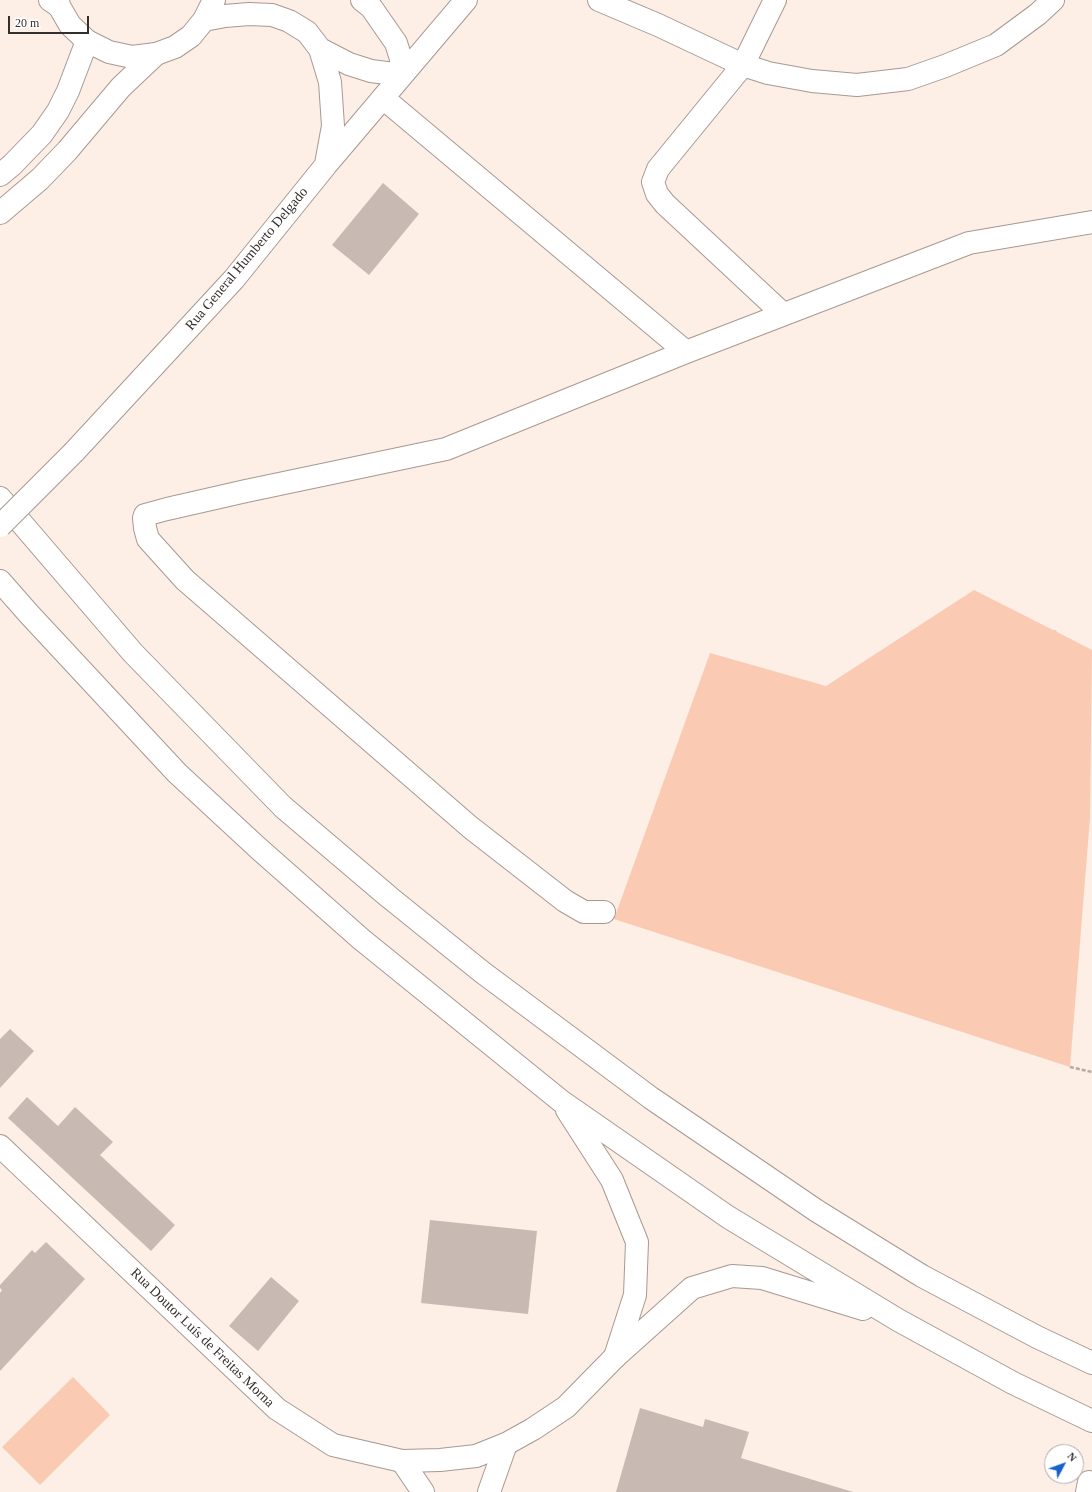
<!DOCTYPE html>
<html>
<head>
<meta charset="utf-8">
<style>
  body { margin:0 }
  #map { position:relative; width:1092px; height:1492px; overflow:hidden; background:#fdeee6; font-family:Georgia,serif }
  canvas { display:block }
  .north { position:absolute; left:1044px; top:1444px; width:40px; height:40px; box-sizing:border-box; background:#fff; border:1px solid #aeabab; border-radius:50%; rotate:49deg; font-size:11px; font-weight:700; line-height:16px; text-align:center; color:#342e2c }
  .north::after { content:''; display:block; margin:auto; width:14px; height:18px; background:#1763cd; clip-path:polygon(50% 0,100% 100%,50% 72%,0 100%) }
  .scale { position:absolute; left:8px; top:16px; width:81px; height:18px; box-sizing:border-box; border:2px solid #342e2c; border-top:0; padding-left:5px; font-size:12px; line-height:14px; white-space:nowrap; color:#342e2c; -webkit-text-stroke:3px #fff; paint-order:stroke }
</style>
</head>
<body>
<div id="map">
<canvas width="1092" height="1492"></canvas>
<div class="north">N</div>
<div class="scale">20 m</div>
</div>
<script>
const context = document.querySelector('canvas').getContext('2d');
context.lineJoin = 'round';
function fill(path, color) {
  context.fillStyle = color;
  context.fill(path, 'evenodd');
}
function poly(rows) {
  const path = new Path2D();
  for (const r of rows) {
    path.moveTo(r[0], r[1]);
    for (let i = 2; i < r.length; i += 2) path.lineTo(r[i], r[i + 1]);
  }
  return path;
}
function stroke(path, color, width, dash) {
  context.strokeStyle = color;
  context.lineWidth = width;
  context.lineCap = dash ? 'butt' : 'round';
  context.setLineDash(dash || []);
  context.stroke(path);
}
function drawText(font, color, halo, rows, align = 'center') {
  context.font = font + ' Georgia,serif';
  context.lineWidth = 3;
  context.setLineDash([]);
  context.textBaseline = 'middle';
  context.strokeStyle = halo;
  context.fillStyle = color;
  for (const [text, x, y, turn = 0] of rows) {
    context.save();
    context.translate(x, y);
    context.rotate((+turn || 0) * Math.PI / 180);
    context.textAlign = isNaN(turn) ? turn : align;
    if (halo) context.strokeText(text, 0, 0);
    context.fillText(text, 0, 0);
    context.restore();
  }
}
fill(poly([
  [974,590,1053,630,1056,630,1057,632,1092,650,1090,818,1070,1067,614,919,710,653,826,686],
  [73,1377,110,1415,40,1485,2,1447]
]), '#facbb2');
fill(poly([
  [383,183,419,214,369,275,332,245],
  [10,1029,34,1051,0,1088,0,1039],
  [27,1097,58,1126,75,1107,113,1142,100,1155,175,1225,151,1251,8,1118],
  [430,1220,537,1231,528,1314,421,1303],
  [46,1242,85,1279,0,1371,0,1293,2,1290,0,1288,0,1285,32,1250,35,1253],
  [271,1277,299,1301,258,1351,229,1326],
  [640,1408,703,1427,705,1419,749,1432,741,1458,853,1492,616,1492]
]), '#c8bab3');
const street = poly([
  [775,0,743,65,658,169,653,182,657,194,665,204,783,314],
  [383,98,686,352],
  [604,912,584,912,565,901,470,827,185,580,148,539,145,528,144,518,145,515,167,509,246,491,446,449,686,352,969,243,1092,222],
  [402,1461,423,1492],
  [489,1492,506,1444],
  [1087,1492,1089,1482]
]);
const secondary = poly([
  [58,0,59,6,70,25,87,41,109,52,132,57,156,54,175,47,191,36,204,20,214,0],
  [362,0,371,7,396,43,401,59,402,75],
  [599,0,658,25,743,65,768,73,812,81,857,85,908,79,945,66,996,45,1038,14,1053,0],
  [204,20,225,16,249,14,272,15,289,21,307,32,320,49,330,82,333,126,326,164],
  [320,49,349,64,371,71,402,75],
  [74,452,234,279,326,165,466,0],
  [0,1146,277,1409,333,1445,402,1461,440,1460,476,1456,506,1444,533,1429,566,1407,615,1357]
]);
const highway = poly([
  [50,0,59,6],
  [0,175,12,165,42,134,58,111,68,91,87,41],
  [0,213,40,179,67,151,121,87,156,54],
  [0,498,133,653,283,807,389,897,482,972,651,1098,817,1211,922,1276,1037,1337,1092,1363],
  [0,581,29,614,177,773,258,848,361,939,561,1101,728,1217,898,1320,1013,1383,1092,1421],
  [567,1110,612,1180,637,1242,635,1295,615,1357],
  [615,1357,692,1288,732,1276,762,1278,863,1309]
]);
stroke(street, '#a79992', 24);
stroke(secondary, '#a79992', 24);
stroke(highway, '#a79992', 24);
stroke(poly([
  [1070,1067,1092,1072]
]), '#b5a9a3', 2.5, [4, 2]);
stroke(street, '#fff', 22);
stroke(secondary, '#fff', 22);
stroke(highway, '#fff', 22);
const secondaryBridge = poly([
  [0,526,74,452]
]);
stroke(secondaryBridge, '#a79992', 24, []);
stroke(secondaryBridge, '#fff', 22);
drawText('14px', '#342e2c', '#fff', [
  ["Rua General Humberto Delgado",247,259,-50],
  ["Rua Doutor Luís de Freitas Morna",202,1338,44]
]);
</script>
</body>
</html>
